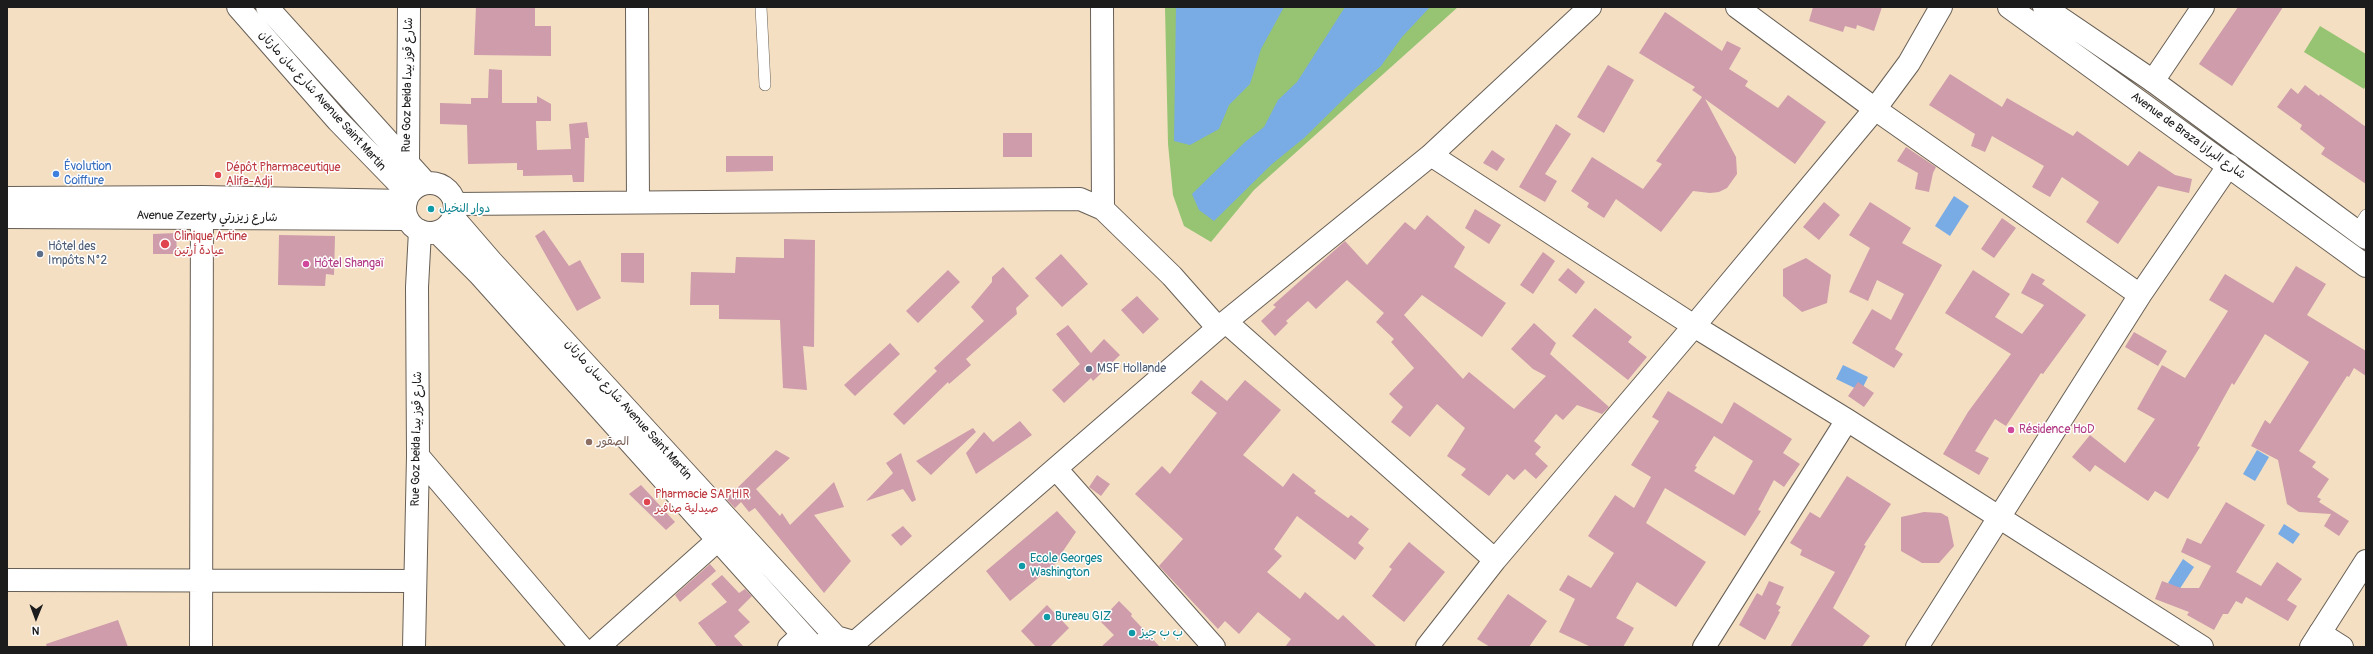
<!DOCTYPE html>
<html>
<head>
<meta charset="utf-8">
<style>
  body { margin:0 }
  #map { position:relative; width:2373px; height:654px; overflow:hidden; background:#f4dfc3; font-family:Pangolin,sans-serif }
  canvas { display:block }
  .frame { position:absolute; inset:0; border:8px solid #1c1c1c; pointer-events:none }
  .north { position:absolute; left:16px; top:598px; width:40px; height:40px; -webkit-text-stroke:3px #fff; paint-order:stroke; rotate:181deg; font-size:11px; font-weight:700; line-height:16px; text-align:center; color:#1c1c1c }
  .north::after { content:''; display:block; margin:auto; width:14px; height:18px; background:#1c1c1c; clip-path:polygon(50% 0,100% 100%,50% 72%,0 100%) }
</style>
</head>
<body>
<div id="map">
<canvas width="2373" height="654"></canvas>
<div class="frame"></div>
<div class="north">N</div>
</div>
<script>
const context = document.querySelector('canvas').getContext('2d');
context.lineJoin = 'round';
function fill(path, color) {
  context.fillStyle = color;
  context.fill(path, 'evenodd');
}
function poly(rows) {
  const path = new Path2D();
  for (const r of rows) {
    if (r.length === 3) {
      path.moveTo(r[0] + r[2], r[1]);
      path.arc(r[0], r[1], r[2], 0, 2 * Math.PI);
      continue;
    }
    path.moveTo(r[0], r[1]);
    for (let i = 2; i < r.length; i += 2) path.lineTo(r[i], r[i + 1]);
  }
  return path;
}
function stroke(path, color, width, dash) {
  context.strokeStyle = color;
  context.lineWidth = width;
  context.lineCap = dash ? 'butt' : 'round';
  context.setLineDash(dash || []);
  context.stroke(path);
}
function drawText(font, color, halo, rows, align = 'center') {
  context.font = font + ' Pangolin,"Playpen Sans Arabic",sans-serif';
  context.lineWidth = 3;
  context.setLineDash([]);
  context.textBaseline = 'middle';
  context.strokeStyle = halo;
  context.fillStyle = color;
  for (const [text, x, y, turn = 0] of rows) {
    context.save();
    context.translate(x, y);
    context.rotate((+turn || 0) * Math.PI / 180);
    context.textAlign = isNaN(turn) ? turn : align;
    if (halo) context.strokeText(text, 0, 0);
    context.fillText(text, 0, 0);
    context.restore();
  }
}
fill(poly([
  [1165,7,1458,7,1254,190,1211,242,1184,226,1173,195,1168,144],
  [2320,26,2366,54,2366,85,2364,89,2304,52]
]), '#96c473');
fill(poly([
  [1176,7,1284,7,1261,49,1250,84,1229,105,1219,129,1190,145,1174,141],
  [1345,7,1430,7,1402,37,1381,66,1351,92,1304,138,1272,164,1214,221,1199,210,1192,194,1245,142,1264,127,1278,100,1297,82],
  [1954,196,1969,206,1950,236,1935,226],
  [1843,365,1868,377,1861,391,1836,379],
  [2257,450,2269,457,2255,481,2243,474],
  [2284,524,2300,534,2293,544,2278,534],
  [2183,559,2194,567,2179,590,2168,583]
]), '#79abe5');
fill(poly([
  [476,7,535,7,535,26,551,26,551,56,474,55],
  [1813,7,1882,7,1874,31,1857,25,1856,29,1845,26,1843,32,1809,21],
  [2238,7,2283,7,2232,86,2199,64],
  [1665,12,1722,51,1727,41,1741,48,1729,69,1748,81,1745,86,1778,108,1788,95,1826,122,1795,164,1705,99,1736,157,1737,174,1727,188,1719,192,1710,193,1693,191,1661,232,1616,199,1604,218,1587,207,1589,203,1571,191,1592,157,1643,189,1662,164,1656,161,1702,97,1692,90,1695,87,1639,53],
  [1608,65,1634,80,1604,133,1577,117],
  [489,69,502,70,502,103,537,103,537,96,551,104,551,121,536,121,537,150,571,149,569,124,587,122,589,138,585,138,584,182,573,182,572,175,523,176,523,170,517,170,517,163,468,164,467,125,440,124,440,103,471,104,471,98,488,98],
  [1950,74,2002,107,2007,98,2073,136,2077,131,2128,166,2139,151,2175,175,2192,179,2189,193,2158,186,2118,244,2086,222,2099,202,2062,177,2050,197,2032,187,2044,166,1992,136,1985,152,1971,146,1975,134,1929,105],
  [2305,85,2319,96,2320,94,2366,127,2366,184,2321,154,2325,148,2300,129,2302,125,2277,107,2291,88,2298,94],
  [1556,124,1571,134,1545,174,1557,181,1545,202,1519,187],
  [1003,133,1032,133,1032,157,1003,157],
  [1906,147,1936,167,1933,173,1929,192,1915,189,1918,173,1897,161],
  [1492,150,1505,159,1497,171,1483,163],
  [726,156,773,156,773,171,726,172],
  [1824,202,1840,215,1819,240,1803,227],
  [1870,202,1911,228,1902,243,1942,265,1895,349,1903,354,1894,368,1852,343,1872,309,1891,320,1904,294,1877,280,1868,301,1849,292,1870,248,1849,235],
  [1475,209,1501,225,1489,244,1465,228],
  [1427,215,1465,247,1454,267,1506,303,1482,337,1422,295,1404,315,1463,379,1469,372,1514,409,1546,376,1533,369,1511,349,1534,323,1556,343,1550,354,1609,407,1602,414,1577,405,1563,420,1556,414,1534,441,1541,447,1535,454,1548,466,1536,479,1525,469,1514,480,1507,474,1489,496,1461,475,1466,469,1447,456,1465,428,1437,404,1410,437,1391,422,1403,407,1389,394,1414,368,1391,342,1394,339,1376,322,1384,313,1347,280,1316,309,1308,301,1286,321,1288,323,1275,336,1261,321,1276,307,1273,305,1345,241,1367,265,1405,222,1415,230],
  [2002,218,2016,228,1994,258,1981,249],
  [544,230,569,266,580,260,601,298,577,311,535,236],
  [176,233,177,254,153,254,153,234],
  [279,235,335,236,334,275,326,274,325,286,278,285],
  [784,239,815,240,814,347,803,346,807,390,783,388,780,320,719,319,719,305,690,305,691,272,735,273,736,257,784,258],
  [1543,252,1555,261,1533,294,1520,285],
  [621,253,644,253,644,283,621,282],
  [1061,254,1088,284,1062,307,1035,278],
  [1806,258,1831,275,1827,303,1802,312,1783,296,1783,269],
  [2296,266,2326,284,2307,315,2366,351,2366,376,2354,368,2349,377,2347,376,2299,451,2316,462,2312,467,2329,479,2317,497,2321,499,2319,502,2349,521,2339,536,2324,526,2331,514,2299,512,2287,504,2278,460,2251,446,2265,420,2270,424,2309,362,2265,334,2234,385,2232,383,2197,446,2200,447,2168,499,2155,491,2148,501,2095,465,2090,472,2072,457,2090,435,2125,463,2155,419,2137,409,2162,365,2185,378,2228,311,2209,300,2225,274,2273,303],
  [1003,267,1029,296,1016,308,1017,314,966,359,971,365,949,384,948,382,904,425,893,414,937,371,934,368,984,321,971,307,992,282,992,277],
  [1568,268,1585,282,1576,294,1558,280],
  [948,270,960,282,918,323,906,311],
  [1973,270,2010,294,1995,317,2022,334,2044,305,2021,293,2032,273,2045,280,2042,284,2086,315,2043,374,2041,373,2006,426,1995,419,1975,451,1989,458,1979,475,1943,454,1968,412,2011,354,1945,313],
  [1137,296,1159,319,1143,334,1121,310],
  [1595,308,1632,337,1628,342,1647,357,1628,380,1572,336],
  [1068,325,1091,353,1104,339,1120,355,1093,381,1091,378,1064,403,1052,390,1080,364,1056,334],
  [2134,332,2167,351,2158,366,2125,347],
  [890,343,900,354,855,396,844,385],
  [1201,380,1227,401,1245,380,1281,410,1243,455,1283,487,1293,473,1316,491,1314,493,1348,518,1351,515,1369,529,1358,543,1364,548,1355,560,1297,516,1274,549,1282,556,1267,572,1300,599,1305,592,1338,620,1343,615,1377,647,1285,647,1291,639,1258,612,1239,634,1225,621,1218,629,1159,566,1183,539,1135,494,1162,466,1170,474,1217,413,1191,393],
  [1858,382,1874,393,1864,407,1848,396],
  [1668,391,1722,424,1734,402,1792,439,1783,453,1800,464,1784,487,1774,480,1758,510,1761,511,1745,536,1665,488,1646,523,1706,562,1676,607,1637,582,1616,618,1634,628,1623,647,1591,647,1559,632,1575,599,1559,590,1568,575,1591,588,1614,553,1588,536,1615,495,1634,508,1651,477,1631,465,1659,421,1652,417],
  [1714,436,1753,461,1734,495,1694,471,1697,467,1695,466],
  [1020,421,1032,435,976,474,966,453,984,432,993,442],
  [973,428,976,432,931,475,916,461],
  [776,450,790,458,756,489,780,516,782,513,790,525,834,482,844,507,814,515,851,561,824,593,755,508,749,512,741,502,735,508,726,499],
  [901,453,916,500,912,502,903,489,866,501,893,473,886,463],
  [1097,475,1110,484,1101,496,1089,487],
  [1847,476,1891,504,1864,545,1866,546,1833,608,1870,636,1862,647,1790,647,1835,572,1800,555,1802,550,1790,543,1810,512,1820,518],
  [641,485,675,522,666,530,629,494],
  [2226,502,2265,525,2236,572,2261,586,2277,562,2302,579,2287,600,2297,606,2288,621,2246,597,2242,604,2236,601,2228,614,2223,614,2214,630,2187,615,2189,612,2155,599,2162,581,2181,588,2199,588,2211,566,2181,552,2187,538,2201,544],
  [1057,511,1076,532,1061,554,1065,556,1010,601,986,571],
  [1924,512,1941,513,1948,517,1954,546,1939,563,1922,563,1901,551,1901,517],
  [903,526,912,536,901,546,891,535],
  [1409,542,1445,572,1404,622,1372,596,1392,569,1389,567],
  [710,564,716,571,680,602,675,595],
  [722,575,739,593,745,589,752,596,738,610,750,622,734,636,744,647,717,647,698,623,727,602,711,584],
  [1769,581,1784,587,1776,604,1781,607,1778,611,1780,612,1765,640,1739,625,1757,593,1762,596],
  [1508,594,1547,621,1529,647,1490,647,1477,639],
  [1119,601,1132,614,1131,616,1160,647,1101,647,1114,635,1100,621],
  [1047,605,1069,628,1050,647,1036,647,1021,631],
  [118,620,128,647,47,647,46,644]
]), '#ce9caa');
const service = poly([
  [761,7,765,85],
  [2356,231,2366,215]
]);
const minor = poly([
  [637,7,638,202],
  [1102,7,1103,209],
  [1737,7,1875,109,2140,295],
  [2153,81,2203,7],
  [1431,155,1694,326,1847,420,2202,647],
  [408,162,409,7],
  [455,204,1080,199,1103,209,1172,276,1218,328],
  [1226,322,1495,560],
  [418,456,581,647],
  [1057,470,1214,647],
  [7,580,415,581],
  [2320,633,2342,647],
  [853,644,1218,328,1431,155,1590,7],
  [201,647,202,199],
  [414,647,418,456,417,287,420,231],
  [598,647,719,539],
  [789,647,802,635],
  [1427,647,1495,560,1694,326,1875,109,1909,63,1941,7],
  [1704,647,1847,420],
  [1917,647,2140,295,2229,165]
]);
const tertiary = poly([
  [7,198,202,197,406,201],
  [7,217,407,219],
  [2311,647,2366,561]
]);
const secondary = poly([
  [238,7,338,121,409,194],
  [267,7,426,183],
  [2009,7,2366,266],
  [2044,7,2153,81,2366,238],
  [430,208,25],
  [453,217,491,261,836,637],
  [437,232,479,274,814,647],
  [823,644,836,637,850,641,855,647]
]);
stroke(service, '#686056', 12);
stroke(minor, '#686056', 24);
stroke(tertiary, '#686056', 24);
stroke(secondary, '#686056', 24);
stroke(service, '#fff', 11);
stroke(minor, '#fff', 22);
stroke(tertiary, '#fff', 22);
stroke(secondary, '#fff', 22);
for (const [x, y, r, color] of [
  [56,174,4,"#3f7fe0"],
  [218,175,4,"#e0444e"],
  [431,209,4,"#0f9aa8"],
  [165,244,5,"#e0444e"],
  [40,254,4,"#5c6f8a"],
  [306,264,4,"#d1479c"],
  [1089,369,4,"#5c6f8a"],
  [2011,430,4,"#d1479c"],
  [589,442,4,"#8d6e63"],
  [647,502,4,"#e0444e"],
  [1022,566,4,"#0f9aa8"],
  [1047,617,4,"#0f9aa8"],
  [1132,633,4,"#0f9aa8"]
]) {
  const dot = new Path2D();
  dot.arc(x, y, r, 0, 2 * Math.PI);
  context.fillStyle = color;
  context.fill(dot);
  stroke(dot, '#fff', 1.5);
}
drawText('12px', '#1c1c1c', '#fff', [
  ["Rue Goz beida شارع قوز بيدا",408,85,-89],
  ["شارع سان مارتان Avenue Saint Martin",322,101,48],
  ["Avenue de Braza شارع البرازا",2188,136,36],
  ["Avenue Zezerty شارع زيزرتي",207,217,1],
  ["شارع سان مارتان Avenue Saint Martin",628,410,48],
  ["Rue Goz beida شارع قوز بيدا",417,439,-89]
]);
drawText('12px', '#366cbe', '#fff', [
  ["Évolution",64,167],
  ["Coiffure",64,181]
], 'left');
drawText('12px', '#be3a42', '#fff', [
  ["Dépôt Pharmaceutique",226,168],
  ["Alifa-Adji",226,182],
  ["Clinique Artine",174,237],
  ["عيادة أرتين",174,251],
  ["Pharmacie SAPHIR",655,495],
  ["صيدلية صافير",655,509]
], 'left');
drawText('12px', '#0d838f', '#fff', [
  ["دوار النخيل",439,209],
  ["Ecole Georges",1030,559],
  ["Washington",1030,573],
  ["Bureau GIZ",1055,617],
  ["ب ب جيز",1140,633]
], 'left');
drawText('12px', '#4e5e75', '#fff', [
  ["Hôtel des",48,247],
  ["Impôts N°2",48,261],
  ["MSF Hollande",1097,369]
], 'left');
drawText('12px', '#b23c85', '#fff', [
  ["Hôtel Shangaï",314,264],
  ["Résidence HoD",2019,430]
], 'left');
drawText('12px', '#785e54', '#fff', [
  ["الصقور",597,442]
], 'left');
</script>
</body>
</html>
